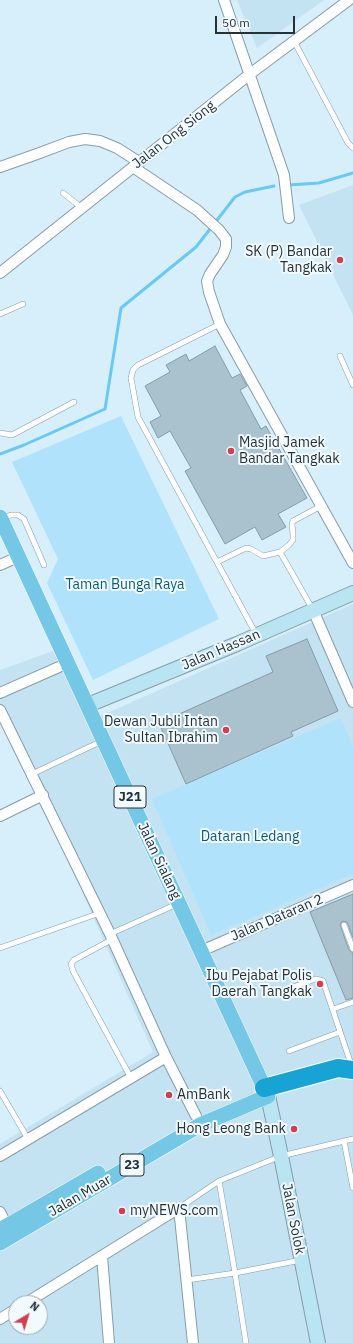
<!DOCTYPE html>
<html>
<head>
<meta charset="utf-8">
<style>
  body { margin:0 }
  #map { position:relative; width:353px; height:1343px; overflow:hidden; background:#d7effb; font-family:"IBM Plex Sans",sans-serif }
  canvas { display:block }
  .north { position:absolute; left:8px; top:1295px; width:40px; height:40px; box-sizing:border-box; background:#f0faff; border:1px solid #a0aaaf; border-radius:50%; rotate:38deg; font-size:11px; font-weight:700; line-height:16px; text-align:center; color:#283236 }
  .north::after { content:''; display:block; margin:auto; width:14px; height:18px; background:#cf3f4f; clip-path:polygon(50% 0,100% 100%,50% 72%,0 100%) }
  .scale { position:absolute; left:215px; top:16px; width:80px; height:18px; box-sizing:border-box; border:2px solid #283236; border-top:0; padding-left:5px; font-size:12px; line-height:14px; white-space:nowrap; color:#283236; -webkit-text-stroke:3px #f0faff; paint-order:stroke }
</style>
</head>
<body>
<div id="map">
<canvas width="353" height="1343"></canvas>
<div class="north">N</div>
<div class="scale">50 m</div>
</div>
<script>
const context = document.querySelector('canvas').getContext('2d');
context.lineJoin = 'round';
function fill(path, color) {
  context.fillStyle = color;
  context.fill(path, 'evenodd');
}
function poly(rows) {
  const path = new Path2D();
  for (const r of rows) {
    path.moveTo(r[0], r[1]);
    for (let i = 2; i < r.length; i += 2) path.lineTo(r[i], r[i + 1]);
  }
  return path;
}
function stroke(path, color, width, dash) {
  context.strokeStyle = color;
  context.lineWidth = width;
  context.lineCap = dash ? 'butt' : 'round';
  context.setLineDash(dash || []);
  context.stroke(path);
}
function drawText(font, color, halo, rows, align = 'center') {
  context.font = font + ' "IBM Plex Sans",sans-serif';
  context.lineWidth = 4;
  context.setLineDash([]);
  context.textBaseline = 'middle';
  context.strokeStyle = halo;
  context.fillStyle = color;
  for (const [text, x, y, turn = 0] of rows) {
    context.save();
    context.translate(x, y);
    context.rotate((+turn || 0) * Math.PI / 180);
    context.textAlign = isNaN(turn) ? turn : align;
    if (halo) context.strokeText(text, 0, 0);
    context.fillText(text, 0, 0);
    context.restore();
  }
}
fill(poly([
  [237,0,324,0,257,48],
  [353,185,353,315,299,205],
  [353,604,353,1343,0,1343,0,1144,153,1052,0,707,0,670,64,647,96,718],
  [16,1303,40,1303,40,1327,16,1327]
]), '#c3e2f2');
fill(poly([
  [121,416,219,619,93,680,47,583,58,559,12,462],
  [341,718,353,747,353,874,211,935,152,799]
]), '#b0e3fb');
stroke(poly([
  [289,185,319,183,353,173],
  [0,454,24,445,105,409,121,308,196,247,235,197,245,192,274,186]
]), '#69c9f2', 3);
const building = poly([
  [215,346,232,378,240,374,247,386,240,390,261,429,266,426,307,498,278,514,286,527,262,540,255,527,225,544,185,471,191,468,170,431,158,438,150,422,161,416,145,386,170,372,166,365,186,354,189,361,215,346],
  [307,639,338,711,291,732,293,736,186,784,159,723,273,672,266,656,307,639],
  [353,894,353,938,347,922,342,921,340,925,349,950,353,953,353,998,346,1000,310,912,353,894]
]);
fill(building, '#aac2cd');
stroke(building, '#859ca7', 1);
const lane = poly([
  [294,41,348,143,353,148],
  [63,193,82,208],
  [0,314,23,304],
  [220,324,138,365,133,370,131,378,138,417,256,634],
  [340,356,353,385],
  [0,433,12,435,74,402],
  [3,518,11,515,18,515,24,519,44,565],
  [280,552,289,545,293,540,293,534,292,524,293,521,321,506],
  [217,562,246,548,251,549,263,556,280,552,313,610],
  [32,774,102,741],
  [344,925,353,949],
  [110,934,177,904],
  [113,939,74,960,71,964,73,971,131,1078],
  [0,948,100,913],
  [275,993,316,979,323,981,352,1067],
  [333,1009,353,1002],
  [289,1051,340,1032],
  [0,1091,28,1139],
  [344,1141,353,1188],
  [219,1181,235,1273,246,1343],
  [179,1208,219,1181,281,1156,353,1139],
  [187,1280,235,1273,301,1260]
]);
const street = poly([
  [224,0,284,175,289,218],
  [0,167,37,154,69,142,85,139,100,141,117,148,139,162],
  [133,167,197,210,219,230,226,239,226,247,223,255,210,274,207,281,209,292,220,324,353,563],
  [0,273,250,74,349,0],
  [0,565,18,557],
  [313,610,353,702],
  [0,693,68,663],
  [0,710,110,934,166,1057,196,1116],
  [0,816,43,795],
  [201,951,353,885],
  [0,1156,166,1057],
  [0,1212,7,1226],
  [102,1256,109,1343],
  [26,1303,179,1208,193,1343],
  [0,1319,16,1309]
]);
const secondary = poly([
  [88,705,237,644,353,593],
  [268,1096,281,1156,318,1343]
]);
const primary = poly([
  [0,517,268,1096,200,1125,0,1243],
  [0,1230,98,1173]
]);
const highway = poly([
  [264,1088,338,1068,353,1070]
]);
stroke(lane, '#879da8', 6);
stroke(street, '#879da8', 12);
stroke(secondary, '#879da8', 16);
stroke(primary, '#fff', 16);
stroke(highway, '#fff', 20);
stroke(lane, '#fff', 5);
stroke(street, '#fff', 10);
stroke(secondary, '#b9e4f2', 14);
stroke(primary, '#74c8e5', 15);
stroke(highway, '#17a4d4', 18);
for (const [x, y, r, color] of [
  [340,260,4,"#cf3f4f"],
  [231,451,4,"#cf3f4f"],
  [226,730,4,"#cf3f4f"],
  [320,984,4,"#cf3f4f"],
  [169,1095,4,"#cf3f4f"],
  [294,1129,4,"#cf3f4f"],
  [122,1211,4,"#cf3f4f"]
]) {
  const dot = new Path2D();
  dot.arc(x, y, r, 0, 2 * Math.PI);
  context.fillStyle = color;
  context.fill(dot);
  stroke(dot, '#f0faff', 1.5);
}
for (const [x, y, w] of [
  [130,797,32],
  [132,1165,24]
]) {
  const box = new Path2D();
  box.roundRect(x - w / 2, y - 11, w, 22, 3);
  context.fillStyle = '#f0faff';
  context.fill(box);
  stroke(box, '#283236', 1);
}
drawText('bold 13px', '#283236', null, [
  ["J21",130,797],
  ["23",132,1165]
]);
drawText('14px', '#283236', '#f0faff', [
  ["Jalan Ong Siong",174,135,-38],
  ["Jalan Hassan",221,650,-23],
  ["Jalan Sialang",159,861,65],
  ["Jalan Dataran 2",277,918,-23],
  ["Jalan Muar",80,1196,-30],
  ["Jalan Solok",293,1219,79]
]);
drawText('14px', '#283236', '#f0faff', [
  ["SK (P) Bandar",332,252],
  ["Tangkak",332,268],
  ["Masjid Jamek",239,443,"left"],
  ["Bandar Tangkak",239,459,"left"],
  ["Dewan Jubli Intan",218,722],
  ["Sultan Ibrahim",218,738],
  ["Ibu Pejabat Polis",312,976],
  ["Daerah Tangkak",312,992],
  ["AmBank",177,1095,"left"],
  ["Hong Leong Bank",286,1129],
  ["myNEWS.com",130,1211,"left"]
], 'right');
drawText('14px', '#0b5b77', '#f0faff', [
  ["Taman Bunga Raya",125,585],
  ["Dataran Ledang",250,837]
]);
</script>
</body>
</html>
